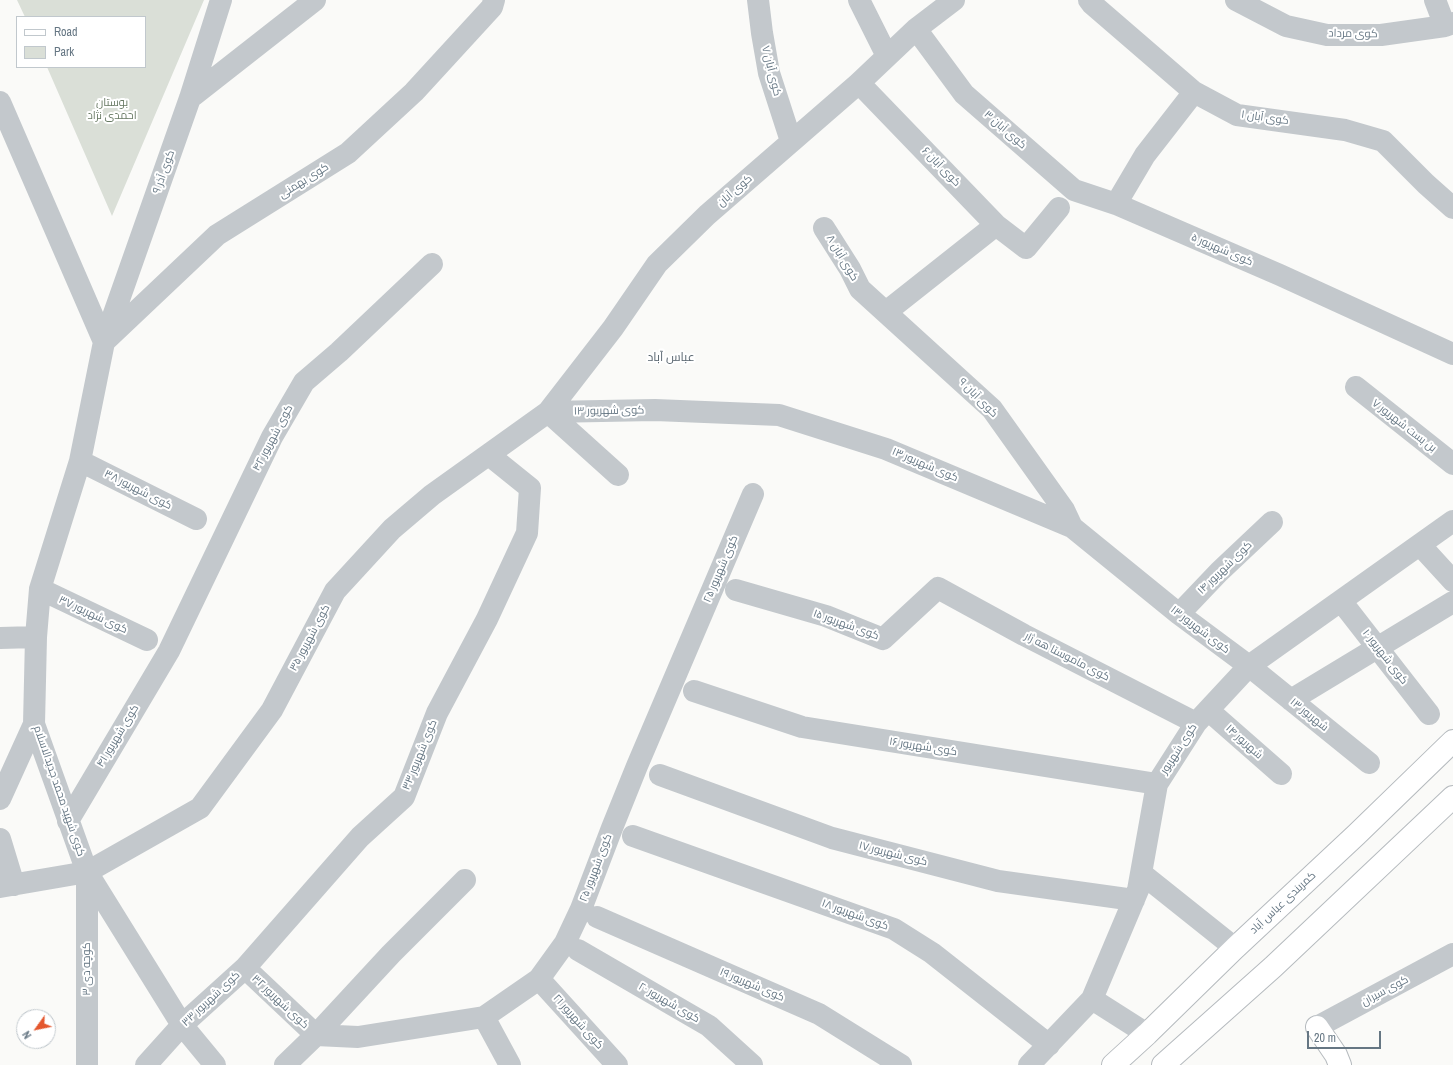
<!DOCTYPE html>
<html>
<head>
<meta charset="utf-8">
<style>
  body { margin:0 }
  #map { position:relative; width:1453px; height:1065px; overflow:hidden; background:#fafaf8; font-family:"Archivo Narrow",sans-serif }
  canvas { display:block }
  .legend { position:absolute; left:16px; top:16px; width:130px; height:52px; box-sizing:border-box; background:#fff; border:1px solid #c1c8cd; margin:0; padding:5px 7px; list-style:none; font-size:12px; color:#657683 }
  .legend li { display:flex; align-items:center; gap:8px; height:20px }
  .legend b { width:20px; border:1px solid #c1c8cd }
  .north { position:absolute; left:16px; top:1009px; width:40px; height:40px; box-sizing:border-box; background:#fff; border:1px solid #c1c8cd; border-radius:50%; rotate:237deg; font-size:11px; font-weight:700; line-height:16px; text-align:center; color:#657683 }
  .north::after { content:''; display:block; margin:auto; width:14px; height:18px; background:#e4572e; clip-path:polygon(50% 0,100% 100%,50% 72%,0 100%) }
  .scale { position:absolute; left:1307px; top:1031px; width:74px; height:18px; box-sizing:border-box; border:2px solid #657683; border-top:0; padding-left:5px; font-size:12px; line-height:14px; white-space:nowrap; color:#657683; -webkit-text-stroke:3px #fff; paint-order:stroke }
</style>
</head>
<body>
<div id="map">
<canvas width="1453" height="1065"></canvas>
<ul class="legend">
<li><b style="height:5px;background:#fff"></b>Road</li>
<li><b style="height:11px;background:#dadfd7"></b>Park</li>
</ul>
<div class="north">N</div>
<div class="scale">20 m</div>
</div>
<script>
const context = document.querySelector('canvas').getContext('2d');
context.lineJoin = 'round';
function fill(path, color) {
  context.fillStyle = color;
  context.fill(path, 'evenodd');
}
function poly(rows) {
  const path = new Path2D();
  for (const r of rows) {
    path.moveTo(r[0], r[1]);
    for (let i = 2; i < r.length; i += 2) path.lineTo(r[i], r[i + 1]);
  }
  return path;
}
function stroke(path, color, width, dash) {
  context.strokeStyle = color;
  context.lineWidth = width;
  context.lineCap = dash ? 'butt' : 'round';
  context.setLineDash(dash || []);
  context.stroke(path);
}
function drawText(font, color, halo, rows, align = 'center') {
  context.font = font + ' "Archivo Narrow",Cairo,sans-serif';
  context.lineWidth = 4;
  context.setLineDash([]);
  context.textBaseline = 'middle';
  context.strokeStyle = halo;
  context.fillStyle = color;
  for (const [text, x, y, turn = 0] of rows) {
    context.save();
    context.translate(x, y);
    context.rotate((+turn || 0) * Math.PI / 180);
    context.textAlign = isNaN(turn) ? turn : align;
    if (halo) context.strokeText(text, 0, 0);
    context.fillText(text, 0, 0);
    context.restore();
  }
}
fill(poly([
  [17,0,204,0,112,216,47,67,145,67,145,17,25,17]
]), '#dadfd7');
const major = poly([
  [1317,1027,1336,1055,1340,1065],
  [1113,1065,1147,1034,1235,948,1356,835,1453,741],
  [1163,1065,1273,967,1453,797]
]);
stroke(major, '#b5babe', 24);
stroke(poly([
  [758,0,762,33,769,73,791,141],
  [859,0,887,56],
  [1089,0,1092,4,1194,92,1237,115,1345,130,1383,141,1426,184,1453,208],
  [1236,0,1286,26,1327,35,1381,35,1445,26,1453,23],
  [1435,0,1445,26],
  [916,29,964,94,1074,190,1116,204],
  [859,83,996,225,1026,248,1059,208],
  [1194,92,1145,155,1116,204,1280,275,1453,354],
  [190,98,315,0],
  [0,102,104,342],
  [824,228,850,269,860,289,992,409,1064,510,1072,527],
  [886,312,996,225],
  [106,340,217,235,348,153,414,92,492,7,494,0],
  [1356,387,1453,464],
  [548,412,655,410,779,415,886,449,1072,527,1179,614,1249,666,1369,763],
  [548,412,618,475],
  [80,461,196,519],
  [1420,545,1453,581],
  [40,589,147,640],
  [736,590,826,616,883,639,938,588,1024,635,1196,723],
  [1341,601,1429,714],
  [1179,614,1219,572,1272,522],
  [0,638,36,637],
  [694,691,802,727,1157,784],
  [1291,700,1453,602],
  [1208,710,1281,774],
  [660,775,832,838,998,881,1134,900],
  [0,799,34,724],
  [68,821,169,651,272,437,304,382,339,352,432,264],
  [633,836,894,929,932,953,1049,1045],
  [0,839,14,885],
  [87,872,87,1065],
  [1141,873,1235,948],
  [0,887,87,872,200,808,272,710,335,591,392,529,432,495,548,412,613,328,657,264,707,215,859,83,916,29,954,0],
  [597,917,819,1014,901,1065],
  [578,950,709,1026,752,1065],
  [245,968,316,1035,391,954,465,880],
  [539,979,617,1065],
  [1092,999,1147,1034],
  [484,1017,510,1065],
  [1317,1027,1453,954],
  [146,1065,182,1025,245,968,360,837,404,797,437,713,487,619,527,533,530,488,489,455],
  [215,1065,182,1025,87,872,34,724,36,637,40,589,80,461,104,342,190,98,221,0],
  [285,1065,316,1035,358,1037,484,1017,539,979,565,943,581,909,612,828,637,766,753,494],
  [1029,1065,1092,999,1138,890,1157,784,1196,723,1249,666,1453,521]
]), '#c3c8cc', 22);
stroke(major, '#fff', 22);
drawText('11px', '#657683', '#fff', [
  ["کوی مرداد",1353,34,1],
  ["کوی آبان ۷",771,71,76],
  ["کوی آبان ۱",1265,118,8],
  ["کوی آبان ۳",1005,130,41],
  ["کوی آبان ۶",941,167,46],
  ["کوی آذر ۹",164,172,-70],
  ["کوی بهمنی",304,181,-32],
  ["کوی آبان",735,191,-41],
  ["کوی شهریور ۵",1222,250,23],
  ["کوی آبان ۸",842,258,59],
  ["کوی آبان ۹",978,398,45],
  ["کوی شهریور ۱۳",609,411,-1],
  ["بن بست شهریور ۷",1404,426,38],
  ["کوی شهریور ۴۲",273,438,-62],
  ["کوی شهریور ۱۳",925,465,23],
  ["کوی شهریور ۳۸",138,490,27],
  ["کوی شهریور ۱۴",1225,568,-44],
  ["کوی شهریور ۲۵",721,569,-67],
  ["کوی شهریور ۳۷",93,615,25],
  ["کوی شهریور ۱۵",846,625,20],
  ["کوی شهریور ۱۳",1200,630,37],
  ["کوی شهریور ۳۵",310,638,-62],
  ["کوی ماموستا هه ژار",1067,657,27],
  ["کوی شهریور ۱۰",1385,657,52],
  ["شهریور ۱۳",1309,715,39],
  ["کوی شهریور ۴۱",118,736,-59],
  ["شهریور ۱۴",1244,742,42],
  ["کوی شهریور ۱۶",923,747,9],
  ["کوی شهریور",1179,749,-57],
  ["کوی شهریور ۳۳",420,755,-68],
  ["کوی شهید محمد جدیدالاسلام",59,791,71],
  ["کوی شهریور ۱۷",893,854,14],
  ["کوی شهریور ۲۵",596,868,-69],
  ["کمربندی عباس آباد",1283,903,-43],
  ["کوی شهریور ۱۸",855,915,20],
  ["کوچه دی ۳",87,969,-90],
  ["کوی شهریور ۱۹",752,985,23],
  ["کوی سیران",1385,991,-28],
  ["کوی شهریور ۳۳",211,999,-43],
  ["کوی شهریور ۳۲",280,1002,43],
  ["کوی شهریور ۲۰",669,1003,30],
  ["کوی شهریور ۲۱",578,1022,48]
]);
drawText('11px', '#687a64', '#fff', [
  ["بوستان",112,103],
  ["احمدی نژاد",112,116]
]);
drawText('12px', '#57646e', '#fff', [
  ["عباس آباد",671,358]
]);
</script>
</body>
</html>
